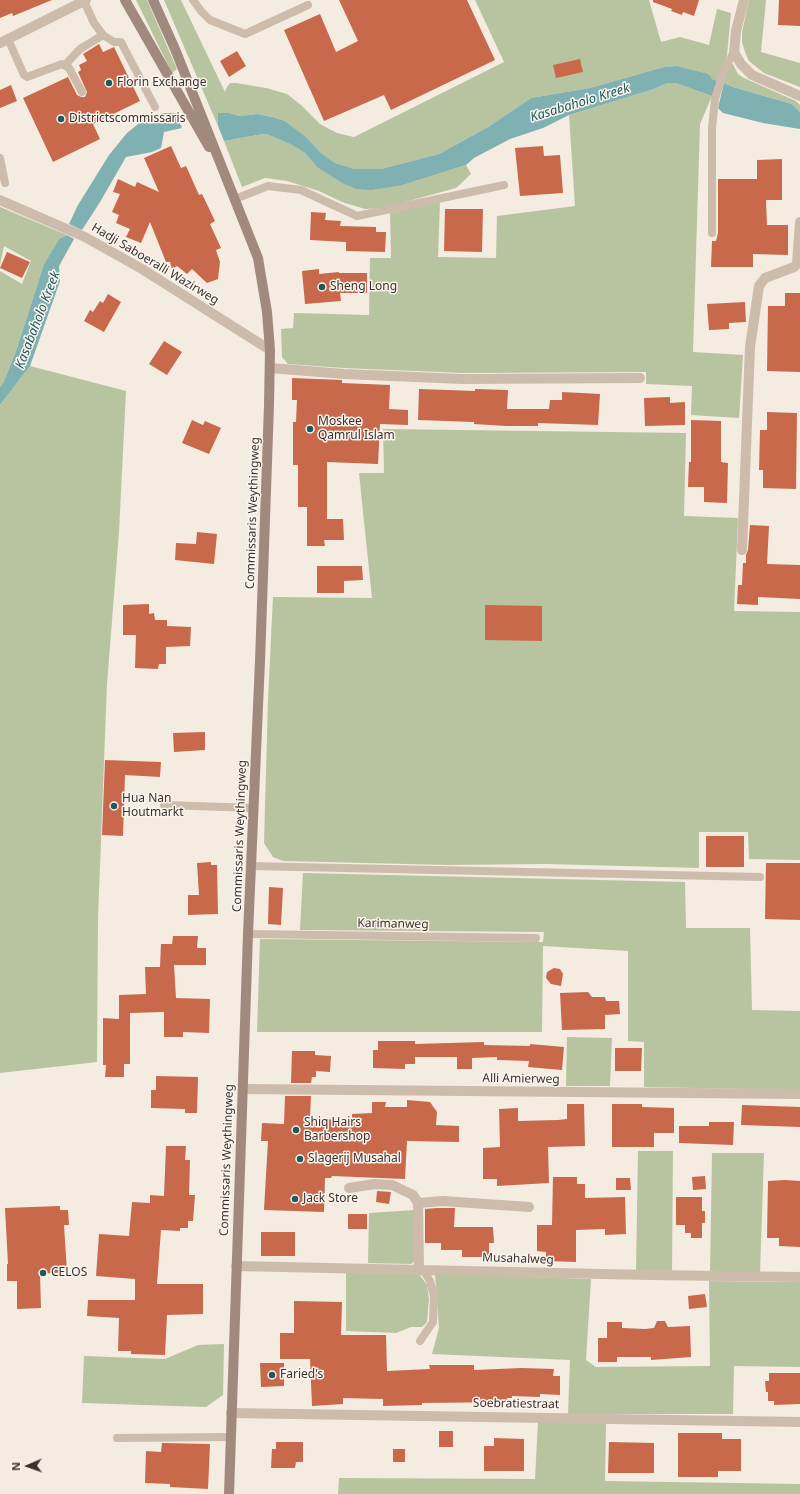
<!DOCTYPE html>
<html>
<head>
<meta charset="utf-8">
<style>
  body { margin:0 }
  #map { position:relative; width:800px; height:1494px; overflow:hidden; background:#f4ebe1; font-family:"Noto Sans",sans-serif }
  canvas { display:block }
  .north { position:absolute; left:8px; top:1446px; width:40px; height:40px; -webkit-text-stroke:3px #fbf5ee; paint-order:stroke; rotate:268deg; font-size:11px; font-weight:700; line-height:16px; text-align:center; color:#3b302b }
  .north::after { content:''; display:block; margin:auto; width:14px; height:18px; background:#3b302b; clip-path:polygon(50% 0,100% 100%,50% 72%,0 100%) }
</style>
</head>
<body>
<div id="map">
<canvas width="800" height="1494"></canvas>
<div class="north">N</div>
</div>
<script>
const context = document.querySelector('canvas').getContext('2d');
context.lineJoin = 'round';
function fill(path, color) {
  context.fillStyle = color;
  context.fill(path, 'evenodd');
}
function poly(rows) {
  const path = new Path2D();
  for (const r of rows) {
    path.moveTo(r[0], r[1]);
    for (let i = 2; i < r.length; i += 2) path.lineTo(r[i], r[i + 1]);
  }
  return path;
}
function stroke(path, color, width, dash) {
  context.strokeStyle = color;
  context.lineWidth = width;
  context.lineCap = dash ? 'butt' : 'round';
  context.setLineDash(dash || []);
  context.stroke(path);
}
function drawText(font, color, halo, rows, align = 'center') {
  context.font = font + ' "Noto Sans",sans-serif';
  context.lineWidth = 3;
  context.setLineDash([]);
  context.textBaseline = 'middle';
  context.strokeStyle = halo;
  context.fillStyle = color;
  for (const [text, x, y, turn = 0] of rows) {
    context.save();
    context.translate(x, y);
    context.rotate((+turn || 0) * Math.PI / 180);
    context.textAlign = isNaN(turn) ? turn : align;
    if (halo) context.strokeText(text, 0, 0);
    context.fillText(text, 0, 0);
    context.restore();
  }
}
fill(poly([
  [136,0,147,0,177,69,172,73],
  [164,0,181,0,225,92,227,87,230,83,236,83,266,88,287,94,301,105,320,124,337,133,354,137,504,62,475,0,649,0,661,42,680,37,709,45,717,9,731,13,727,55,719,79,717,81,676,66,664,67,590,88,531,98,488,127,439,154,381,169,355,169,335,163,321,153,305,136,285,121,273,117,257,114,240,116,229,113,218,113,218,126],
  [749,0,766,0,761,52,800,63,800,87,764,73,749,61,745,52,742,42,742,32],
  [730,63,733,64,738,74,744,78,796,101,800,105,800,112,792,104,733,87,724,83,724,79],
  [667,83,676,83,712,96,700,124,693,352,743,355,739,418,691,415,692,386,646,384,646,372,463,373,343,368,288,364,282,357,281,329,293,328,294,313,369,315,370,258,391,258,390,213,440,202,438,257,496,258,497,216,575,206,569,115,654,89],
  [263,134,269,135,292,145,305,153,317,167,403,185,466,165,471,174,456,188,383,208,365,209,342,202,319,191,287,181,265,178,242,187,224,141],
  [0,207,67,235,59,239,44,264,16,351,4,383,0,387,0,271,22,284,31,261,4,246,0,265],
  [30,366,126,391,119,532,107,684,98,918,97,1062,0,1073,0,405],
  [383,429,686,433,684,516,738,518,734,611,800,612,800,860,749,859,748,832,699,832,699,868,547,864,448,865,283,861,273,857,264,843,268,700,273,597,372,598,359,473,384,473],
  [303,873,685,882,686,928,750,928,752,1010,800,1011,800,1090,644,1087,644,1042,628,1041,628,951,543,946,542,1032,257,1032,260,939,543,942,544,932,300,930],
  [567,1037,612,1038,610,1086,566,1086],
  [638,1151,673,1151,672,1271,636,1271],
  [712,1153,764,1153,760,1273,710,1272],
  [415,1210,415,1257,413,1263,410,1264,368,1263,369,1213],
  [346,1272,419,1274,427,1285,429,1299,427,1322,422,1327,411,1327,396,1333,346,1331],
  [435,1274,591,1279,586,1360,596,1367,710,1366,709,1281,800,1282,800,1367,734,1366,733,1414,568,1414,570,1360,432,1354,439,1328],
  [224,1344,223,1395,206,1407,82,1403,84,1356,165,1359,198,1345],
  [538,1422,606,1423,605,1481,800,1484,800,1494,338,1494,339,1478,535,1479]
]), '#b8c4a0');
fill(poly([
  [676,66,708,74,712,79,717,81,712,96,676,83,667,83,654,89,569,115,543,128,510,139,474,158,466,165,403,185,371,190,357,189,344,184,317,167,305,153,292,145,269,135,263,134,224,141,218,126,218,113,229,113,240,116,257,114,273,117,285,121,305,136,321,153,335,163,355,169,381,169,439,154,488,127,531,98,590,88,664,67],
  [724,83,733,87,792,104,800,112,800,129,763,123,723,113,718,108],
  [163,113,175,113,182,128,164,132,161,148,152,152,126,157,100,202,82,230,69,224,78,205,109,155,127,133,142,121],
  [67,235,74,239,59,266,60,281,30,366,0,405,0,387,4,382,16,351,44,264,59,239]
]), '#7fb0b2');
fill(poly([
  [0,0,52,0,13,16,12,13,0,18],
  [339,0,467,0,495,60,391,110,384,95,324,121,284,30,320,14,336,52,358,41],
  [653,0,699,0,694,16,683,12,682,15,671,11,672,9,653,2],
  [779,0,800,0,800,26,778,25],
  [99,44,103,52,114,47,140,101,93,124,100,139,53,162,23,98,68,77,77,95,81,97,85,97,87,92,78,72,81,70,79,65,87,61,83,54],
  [237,51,246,66,229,77,220,61],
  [580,59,583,72,556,78,553,65],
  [11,85,17,101,0,108,0,90],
  [171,146,181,168,186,166,199,195,202,194,215,221,210,224,221,248,216,250,220,262,218,279,207,283,192,269,187,274,177,266,172,269,170,262,166,262,150,222,141,243,126,237,130,229,116,223,119,215,112,212,120,194,113,192,118,179,135,187,137,182,159,192,144,158],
  [543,146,544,156,560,155,563,193,520,196,515,148],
  [782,159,782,200,766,200,767,225,788,225,788,255,753,254,753,267,711,267,712,241,716,241,718,233,718,179,757,179,757,160],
  [445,209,483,209,482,252,444,251],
  [311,212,326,213,325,220,341,221,340,226,376,227,376,232,386,232,385,252,346,251,346,242,310,240],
  [7,252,30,262,22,278,0,268],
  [319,269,319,274,339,272,339,273,367,273,367,293,340,293,341,301,305,304,302,271],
  [785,293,800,293,800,372,767,371,768,306,785,306],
  [108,294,121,302,104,332,84,321,90,310,93,312,100,301,103,303],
  [745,302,746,322,729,323,729,329,709,330,707,304],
  [164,341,182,352,167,375,149,364],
  [292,378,342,380,342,383,390,385,389,409,408,410,408,425,380,424,378,464,327,462,327,519,343,519,344,540,324,540,325,546,307,546,307,507,298,507,298,465,293,465,293,422,296,422,297,400,292,400],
  [419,389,475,391,475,389,508,390,507,409,549,409,550,400,562,400,562,392,600,394,598,425,538,423,538,426,506,426,474,424,474,422,418,420],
  [670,397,670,403,685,402,685,425,645,426,644,398],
  [767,412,797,413,796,489,763,488,763,470,759,470,760,430,767,430],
  [192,420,203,425,205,421,221,428,209,454,182,443],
  [691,420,721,421,721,462,728,463,727,503,704,502,704,487,688,487,689,462,691,462],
  [750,525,769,526,767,564,800,565,800,599,758,597,758,605,737,604,738,585,742,585,743,563,746,563,746,555,748,550],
  [197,532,217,534,214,564,175,560,176,543,196,544],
  [317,566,362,566,363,580,344,581,344,593,317,593],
  [149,604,149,614,154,613,155,620,167,620,167,626,191,627,190,646,166,647,166,664,159,664,158,669,135,668,136,635,123,635,123,605],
  [485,605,542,606,542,641,485,640],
  [205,732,205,750,174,752,173,733],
  [105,760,161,762,160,777,125,775,123,836,102,835],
  [706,836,744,836,744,867,706,867],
  [211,862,211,865,217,865,218,914,188,915,188,895,199,895,197,863],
  [766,863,800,863,800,920,765,919],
  [269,887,283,888,281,925,268,924],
  [173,936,198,936,197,948,206,948,206,965,174,965,176,998,210,999,209,1033,183,1032,183,1037,164,1037,164,1012,130,1013,130,1064,124,1064,124,1077,105,1077,106,1065,103,1065,103,1018,119,1019,119,995,146,994,145,967,160,967,161,944,172,944],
  [554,968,560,969,563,974,561,986,551,984,546,978,547,972],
  [588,992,592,997,605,997,606,1001,619,1001,620,1014,605,1015,605,1029,562,1030,560,993],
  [378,1041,415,1041,415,1044,484,1042,484,1045,530,1046,530,1044,564,1047,562,1070,528,1067,529,1061,497,1060,497,1057,472,1058,472,1069,457,1069,457,1057,415,1057,415,1064,405,1064,405,1069,373,1068,373,1050,378,1050],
  [615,1048,642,1048,641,1071,615,1071],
  [292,1051,315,1051,315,1055,331,1056,330,1072,316,1071,316,1077,312,1077,311,1083,291,1083],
  [156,1076,198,1077,197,1113,185,1113,185,1109,151,1108,151,1090,156,1090],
  [285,1096,311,1096,310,1118,352,1121,352,1114,372,1113,372,1102,386,1102,385,1107,407,1107,407,1100,430,1102,437,1112,436,1125,459,1126,459,1142,407,1141,405,1179,332,1176,331,1178,325,1178,324,1212,264,1210,268,1141,261,1141,262,1123,284,1124],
  [567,1104,584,1104,585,1146,548,1147,549,1183,497,1186,497,1179,483,1179,483,1148,500,1147,499,1109,518,1108,518,1121,558,1120,567,1119],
  [612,1104,642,1104,642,1107,674,1108,674,1133,654,1133,654,1147,612,1147],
  [742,1105,800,1107,800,1127,741,1125],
  [709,1122,734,1122,733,1145,679,1143,679,1126,709,1126],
  [166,1146,186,1146,185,1160,190,1160,189,1195,195,1195,193,1221,188,1221,188,1228,180,1228,180,1231,161,1230,157,1284,203,1284,203,1314,167,1315,165,1355,131,1354,131,1351,118,1351,119,1318,87,1316,88,1300,135,1300,135,1279,96,1276,99,1234,129,1236,132,1202,150,1203,150,1195,164,1196],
  [705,1176,706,1189,693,1190,692,1177],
  [553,1177,577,1177,577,1184,585,1184,585,1198,625,1197,626,1234,605,1235,605,1229,576,1230,576,1262,546,1261,546,1252,537,1251,537,1225,552,1225],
  [616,1178,630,1178,631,1190,616,1190],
  [785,1180,800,1181,800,1247,779,1246,779,1238,767,1238,768,1181],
  [377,1191,391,1192,389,1204,376,1202],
  [676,1197,702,1197,702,1211,705,1211,705,1223,702,1223,702,1238,691,1238,691,1233,685,1233,685,1225,676,1225],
  [60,1206,60,1210,68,1210,69,1225,64,1225,67,1272,40,1274,41,1308,17,1309,17,1281,7,1281,7,1264,8,1264,5,1208],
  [437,1208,455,1208,454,1227,493,1227,494,1243,489,1243,489,1257,462,1257,462,1250,441,1250,441,1243,425,1243,425,1209],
  [348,1214,367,1214,367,1229,348,1229],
  [261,1232,295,1232,295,1256,261,1256],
  [705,1294,707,1307,689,1309,688,1296],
  [294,1301,342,1302,341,1335,386,1335,387,1371,430,1369,429,1365,474,1365,474,1370,522,1368,554,1369,553,1376,560,1376,560,1395,540,1394,540,1397,512,1396,512,1398,507,1398,508,1402,422,1403,422,1405,383,1406,383,1399,343,1398,343,1404,312,1406,310,1359,280,1359,280,1333,294,1333],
  [657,1321,665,1321,668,1327,690,1326,691,1357,651,1360,651,1357,617,1357,617,1362,598,1362,598,1338,607,1338,607,1322,622,1322,622,1328,645,1329,654,1328],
  [260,1363,284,1363,284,1386,261,1387],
  [769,1373,800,1373,800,1404,774,1405,774,1401,768,1401,768,1392,766,1392,765,1381,769,1381],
  [439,1431,453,1431,453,1447,439,1447],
  [678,1433,722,1433,722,1439,741,1439,741,1471,718,1471,718,1477,678,1477],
  [494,1438,524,1439,524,1471,484,1471,484,1446,494,1446],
  [276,1442,303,1442,303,1462,296,1462,295,1468,271,1468,272,1449,276,1449],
  [609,1442,654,1443,654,1473,608,1473],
  [162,1443,210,1444,208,1489,170,1487,170,1484,145,1483,146,1451,161,1452],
  [393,1449,405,1449,405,1462,393,1462]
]), '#c8694b');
stroke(poly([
  [193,0,201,11,210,20,245,34,308,5],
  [84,1,94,23,103,35,114,42,121,42,155,107],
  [8,39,24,75,27,77,62,64,69,68,82,92],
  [65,65,80,49,103,35],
  [0,158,5,183],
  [235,199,268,186,301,190,357,216,504,185],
  [712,233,712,128,715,99,724,70,734,52],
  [164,805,254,808],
  [251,866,760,877],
  [248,934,536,938],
  [419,1269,425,1273,430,1281,434,1296,433,1322,420,1341],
  [117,1438,231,1437]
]), '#cdbbac', 8);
stroke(poly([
  [744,0,736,31,734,52,741,64,752,75,800,96],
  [0,200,85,237,142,269,270,350],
  [270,368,344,374,463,379,640,378],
  [742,550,750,347,759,286,765,278,794,267,797,264,800,222],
  [243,1089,800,1094],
  [349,1188,375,1184,392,1185,413,1195,418,1203],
  [236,1266,649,1275,800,1277],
  [419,1269,418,1203,443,1201,529,1207],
  [231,1413,800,1422]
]), '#cdbbac', 10);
stroke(poly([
  [0,43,86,0]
]), '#cdbbac', 10);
stroke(poly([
  [125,0,209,147],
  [153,0,175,49,258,258,267,312,270,350,269,405,260,661,248,934,229,1494]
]), '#a18a7d', 10);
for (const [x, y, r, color] of [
  [109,83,4,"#1f5a5e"],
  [61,119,4,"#1f5a5e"],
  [322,287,4,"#1f5a5e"],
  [310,429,4,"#1f5a5e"],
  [114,806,4,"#1f5a5e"],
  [296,1130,4,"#1f5a5e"],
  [300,1159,4,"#1f5a5e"],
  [295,1199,4,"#1f5a5e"],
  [43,1273,4,"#1f5a5e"],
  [272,1375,4,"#1f5a5e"]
]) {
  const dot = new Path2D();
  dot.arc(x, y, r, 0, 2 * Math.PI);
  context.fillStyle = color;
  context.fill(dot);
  stroke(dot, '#fbf5ee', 1.5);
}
drawText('12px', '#3b302b', '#fbf5ee', [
  ["Florin Exchange",117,83],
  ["Districtscommissaris",69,119],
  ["Sheng Long",330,287],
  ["Moskee",318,422],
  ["Qamrul Islam",318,436],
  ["Hua Nan",122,799],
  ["Houtmarkt",122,813],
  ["Shiq Hairs",304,1123],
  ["Barbershop",304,1137],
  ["Slagerij Musahal",308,1159],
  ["Jack Store",303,1199],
  ["CELOS",51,1273],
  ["Faried's",280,1375]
], 'left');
drawText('12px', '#3b302b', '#fbf5ee', [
  ["Hadji Saboeralli Wazirweg",155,264,31],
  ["Commissaris Weythingweg",253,513,-88],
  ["Commissaris Weythingweg",240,836,-88],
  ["Karimanweg",393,924,1],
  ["Alli Amierweg",521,1079,1],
  ["Commissaris Weythingweg",227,1160,-88],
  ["Musahalweg",518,1259,2],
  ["Soebratiestraat",516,1404,1]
]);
drawText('italic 13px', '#1f5a5e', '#fbf5ee', [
  ["Kasabaholo Kreek",580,103,-17],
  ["Kasabaholo Kreek",38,320,-69]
]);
</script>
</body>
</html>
